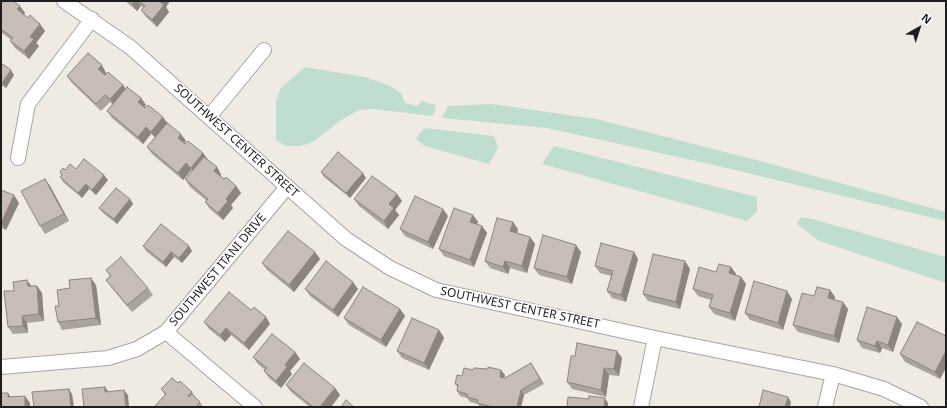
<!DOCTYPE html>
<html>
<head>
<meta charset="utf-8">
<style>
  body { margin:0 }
  #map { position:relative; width:947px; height:408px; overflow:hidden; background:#efebe3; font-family:"Noto Sans",sans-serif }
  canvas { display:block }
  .frame { position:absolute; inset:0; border:2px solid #1e1e1e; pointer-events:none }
  .north { position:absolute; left:899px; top:8px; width:40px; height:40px; -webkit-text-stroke:3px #fff; paint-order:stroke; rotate:39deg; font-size:11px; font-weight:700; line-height:16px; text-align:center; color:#1e1e1e }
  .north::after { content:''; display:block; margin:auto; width:14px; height:18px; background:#1e1e1e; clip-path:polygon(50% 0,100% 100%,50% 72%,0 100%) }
</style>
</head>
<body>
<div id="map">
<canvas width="947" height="408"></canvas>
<div class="frame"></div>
<div class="north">N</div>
</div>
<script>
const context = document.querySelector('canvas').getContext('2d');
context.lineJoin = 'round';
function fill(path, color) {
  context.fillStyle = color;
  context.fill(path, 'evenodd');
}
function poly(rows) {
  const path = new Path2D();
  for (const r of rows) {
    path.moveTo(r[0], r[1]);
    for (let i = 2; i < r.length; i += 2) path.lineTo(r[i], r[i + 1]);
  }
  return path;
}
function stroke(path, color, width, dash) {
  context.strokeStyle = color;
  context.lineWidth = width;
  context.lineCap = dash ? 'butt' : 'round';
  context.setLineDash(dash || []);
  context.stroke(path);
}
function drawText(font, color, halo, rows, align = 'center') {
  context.font = font + ' "Noto Sans",sans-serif';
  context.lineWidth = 3.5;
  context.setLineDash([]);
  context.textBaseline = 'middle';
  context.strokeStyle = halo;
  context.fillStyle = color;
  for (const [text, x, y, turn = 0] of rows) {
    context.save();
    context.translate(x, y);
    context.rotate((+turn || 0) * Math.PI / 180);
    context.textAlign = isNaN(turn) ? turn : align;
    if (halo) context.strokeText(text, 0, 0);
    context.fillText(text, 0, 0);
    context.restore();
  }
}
fill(poly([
  [305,67,365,77,390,86,401,93,405,103,417,106,422,101,436,105,435,111,432,116,374,109,359,110,341,120,313,142,300,146,286,146,276,140,276,101,281,88],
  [492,104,596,119,749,158,946,212,946,221,710,164,547,128,442,118,448,106],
  [424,128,494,136,498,148,489,164,425,146,416,139],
  [554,146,757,197,757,212,747,221,542,164],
  [801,217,816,220,946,257,946,283,819,241,797,224]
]), '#bfdecf');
const minor = poly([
  [64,1,130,47,346,239,390,268,436,290,655,338,833,374,884,389,921,407],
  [209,117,264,50],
  [18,158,28,104,92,19],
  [166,332,255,407],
  [1,367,108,358,137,349,166,332,287,187],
  [641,407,655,338],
  [825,407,833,374]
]);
stroke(minor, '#a5a5a5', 16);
stroke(minor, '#fff', 14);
fill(poly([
  [1,1,2,1,1,3,20,6,25,13,24,15,28,18,40,24,45,31,36,43,39,46,29,59,15,48,10,41,11,40,1,32],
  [125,1,170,1,166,7,169,12,157,27,146,17,141,10,143,7,141,6,137,11],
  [1,63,14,75,6,88,1,85],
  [106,73,105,75,123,85,125,89,141,98,146,105,144,107,168,123,186,141,184,143,203,153,208,160,217,167,221,175,220,176,224,179,236,186,241,193,231,205,233,208,223,220,210,209,205,202,207,201,190,187,185,179,192,171,191,170,183,180,152,154,147,147,155,137,151,134,143,144,112,118,107,111,112,104,110,102,101,111,72,83,67,76],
  [76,169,108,180,96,195,89,189,82,198,63,182,60,177,62,175,60,172,65,170],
  [321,172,366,178,350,198,324,177],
  [45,179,50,186,69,221,45,234,40,226],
  [1,190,19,203,6,230,1,228],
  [397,194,402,201,395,210,399,215,388,229,359,206,354,199],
  [130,199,133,204,117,224,103,213,99,208],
  [473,215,478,222,477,224,482,226,487,233,474,267,444,256,439,249],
  [448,216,433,249,405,236,400,229],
  [518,229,517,233,530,237,535,244,527,273,510,268,508,274,490,268,485,261],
  [143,246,189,246,192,251,182,263,174,257,166,267,146,251],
  [315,252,320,259,294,292,267,270,262,263],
  [581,252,572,284,539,275,534,268],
  [634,252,638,259,626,302,612,298,607,291,611,276,600,273,595,266],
  [731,267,736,274,736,275,741,277,746,284,735,321,714,314,709,307,711,300,698,296,693,289,716,272],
  [690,269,680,309,648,301,643,294],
  [106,270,148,288,153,295,132,312,111,287,106,280,110,276],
  [27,280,31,286,37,286,42,293,44,321,27,323,28,333,13,334,8,327,14,291],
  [96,285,101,325,62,330,58,322,59,306],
  [305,289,358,289,338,317,310,296],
  [830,290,835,297,834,300,848,309,839,343,798,332,793,325,814,296],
  [792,299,783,330,750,320,745,313],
  [400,309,405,316,386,347,349,325,344,318],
  [251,310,266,317,270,324,249,350,231,335,225,342,209,329,204,322],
  [917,322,940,379,905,362,900,354],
  [902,324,893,352,882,348,880,353,862,348,857,340],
  [439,330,444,338,429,370,402,358,397,351],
  [295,352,300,359,290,371,292,374,281,388,269,378,264,371,265,370,258,364,253,357],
  [575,356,622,358,619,376,609,375,606,397,572,389,567,382],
  [531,363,544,384,524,395,521,407,480,407,478,404,470,402,467,398,460,396,457,391,458,388,455,384,462,376,505,375,504,378],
  [178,383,192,392,195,397,200,402,203,407,156,407,155,406,165,395,161,389],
  [286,385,335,388,340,395,331,407,310,407,291,392]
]), '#aba39d');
fill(poly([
  [134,1,138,1,141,6,137,11,132,4],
  [159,1,170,1,166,7,169,12,157,27,152,20],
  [20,6,25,13,22,17,17,9],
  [40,24,45,31,36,43,39,46,29,59,24,51,30,37],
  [102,65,106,73,103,76,98,69],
  [11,70,14,75,6,88,2,83],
  [123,85,128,92,115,106,110,99],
  [141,98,146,105,143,109,138,102],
  [163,117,168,124,156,139,151,132],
  [146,127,151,134,143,144,138,137],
  [181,134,186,141,183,145,178,138],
  [203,153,208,160,196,175,191,168],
  [186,163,191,170,183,180,178,173],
  [217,167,221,175,219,178,214,171],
  [363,173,366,178,350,198,346,193],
  [104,175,108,180,96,195,92,190],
  [45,179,50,186,69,221,64,214],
  [86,184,89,189,82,198,78,193],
  [236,186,241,193,231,205,233,208,223,220,218,213,226,199],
  [397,194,402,201,395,210,399,215,388,229,384,221,389,204],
  [14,195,19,203,6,230,1,223],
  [130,199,133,204,117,224,114,219],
  [443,209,448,216,433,249,428,242],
  [473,215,478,222,475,229,470,222],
  [513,222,518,229,515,239,510,231],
  [482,226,487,233,474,267,470,260],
  [530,237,535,244,527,273,522,266],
  [576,245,581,252,572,284,567,277],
  [189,246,192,251,182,263,179,258],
  [171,252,174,257,166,267,163,262],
  [315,252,320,259,294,292,289,285],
  [634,252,638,259,626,302,621,295],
  [505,261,510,268,508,274,503,267],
  [685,261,690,269,680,309,676,302],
  [731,267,736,274,734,280,729,273],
  [741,277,746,284,735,321,730,313],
  [91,278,96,285,101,325,96,318],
  [27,280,32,287,28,286],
  [353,282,358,289,338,317,333,310],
  [37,286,42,293,44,321,39,314],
  [830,290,835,297,833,305,828,298],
  [787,291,792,299,783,330,778,323],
  [843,302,848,309,839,343,834,336],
  [400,309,405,316,386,347,381,340],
  [22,316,27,323,28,333,23,326],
  [266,317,270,324,249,350,244,343],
  [897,317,902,324,893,352,888,345],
  [226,328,231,335,225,342,220,335],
  [439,330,444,338,429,370,424,363],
  [877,341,882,348,880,353,875,346],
  [617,351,622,358,619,376,614,369],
  [946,351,946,368,940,379,935,372],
  [295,352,300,359,290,371,292,374,281,388,276,381,285,365],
  [531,363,534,368,544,384,540,379],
  [604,368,609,375,606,397,601,390],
  [501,370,505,375,503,382,500,377],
  [105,387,108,391,105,392],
  [335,388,340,395,331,407,320,407],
  [69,389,72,394,74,407,71,407],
  [124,390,128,395,129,407,126,407],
  [521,390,524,395,521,407,517,407],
  [8,393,13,400,8,397],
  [25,396,30,403,30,407,25,407],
  [788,397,791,402,790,407,785,407],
  [605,398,608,403,608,407,604,407]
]), '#8b847f');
const building = poly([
  [3,1,13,1,20,6,17,9,28,18,30,15,40,24,30,37,34,39,24,51,10,41,13,38,1,29,1,4,3,1],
  [129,1,134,1,132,4,129,1],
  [139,1,159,1,164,5,152,20,141,10,145,6,139,1],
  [88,53,102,65,98,69,105,75,108,72,123,85,110,99,105,95,96,104,67,76,88,53],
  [1,63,11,70,2,83,1,83,1,63],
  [127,87,141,98,138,102,145,108,148,105,163,117,151,132,146,127,138,137,107,111,127,87],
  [167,123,181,134,178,138,185,144,188,141,203,153,191,168,186,163,178,173,147,147,167,123],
  [338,152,363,173,346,193,321,172,338,152],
  [204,157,217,167,214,171,224,179,226,177,236,186,226,199,228,201,218,213,205,202,208,199,185,179,204,157],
  [84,159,104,175,92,190,86,184,78,193,60,177,62,175,60,172,63,168,65,170,70,164,76,169,84,159],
  [372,176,397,194,389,204,394,208,384,221,354,199,372,176],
  [45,179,64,214,40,226,21,191,45,179],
  [116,188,130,199,114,219,99,208,116,188],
  [1,190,14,195,1,223,1,190],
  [415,196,443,209,428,242,400,229,415,196],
  [454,208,473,215,470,222,482,226,470,260,439,249,454,208],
  [497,218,513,222,510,231,530,237,522,266,505,261,503,267,485,261,497,218],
  [161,224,189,246,179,258,171,252,163,262,143,246,161,224],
  [288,231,315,252,289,285,262,263,288,231],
  [543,235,576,245,567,277,534,268,543,235],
  [601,243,634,252,621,295,607,291,613,271,595,266,601,243],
  [653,254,685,261,676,302,643,294,653,254],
  [121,257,148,288,127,305,106,280,111,276,106,270,121,257],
  [326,261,353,282,333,310,305,289,326,261],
  [719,264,731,267,729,273,741,277,730,313,709,307,713,295,693,289,699,267,716,272,719,264],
  [91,278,96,318,58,322,55,306,59,306,57,290,70,288,69,280,91,278],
  [27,280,28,286,37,286,39,314,22,316,23,326,8,327,4,291,14,291,13,282,27,280],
  [754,281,787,291,778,323,745,313,754,281],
  [363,287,400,309,381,340,344,318,363,287],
  [817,287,830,290,828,298,843,302,834,336,793,325,802,293,814,296,817,287],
  [229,292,251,310,254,307,266,317,244,343,226,328,220,335,204,322,229,292],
  [867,307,897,317,888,345,877,341,875,346,857,340,867,307],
  [412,318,439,330,424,363,397,351,412,318],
  [917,322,946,336,946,351,935,372,900,354,917,322],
  [272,334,295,352,285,365,287,367,276,381,264,371,267,368,253,357,272,334],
  [577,343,617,351,614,369,604,368,601,390,567,382,571,356,575,356,577,343],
  [304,363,335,388,320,407,313,407,286,385,304,363],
  [531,363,540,379,521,390,517,407,493,407,477,403,478,400,467,397,467,394,457,391,458,385,455,384,457,375,462,376,464,368,473,370,474,368,488,369,488,367,501,370,500,377,505,378,531,363],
  [172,378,178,383,180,381,192,392,188,396,189,397,192,394,200,402,197,406,198,407,156,407,155,406,166,394,161,389,172,378],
  [105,387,105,392,124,390,126,407,84,407,82,389,105,387],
  [69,389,71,407,34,407,32,392,69,389],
  [763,390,788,397,785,407,759,407,763,390],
  [1,393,8,393,8,397,25,396,25,407,1,407,1,393],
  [589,396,605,398,604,407,567,407,568,397,589,399,589,396],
  [346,400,354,407,341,407,346,400]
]);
fill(building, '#c7bdb6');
stroke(building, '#8b847f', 1);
drawText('12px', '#1e1e1e', '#fff', [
  ["SOUTHWEST CENTER STREET",236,141,42],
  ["SOUTHWEST ITANI DRIVE",218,270,-50],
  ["SOUTHWEST CENTER STREET",520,308,12]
]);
</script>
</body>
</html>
